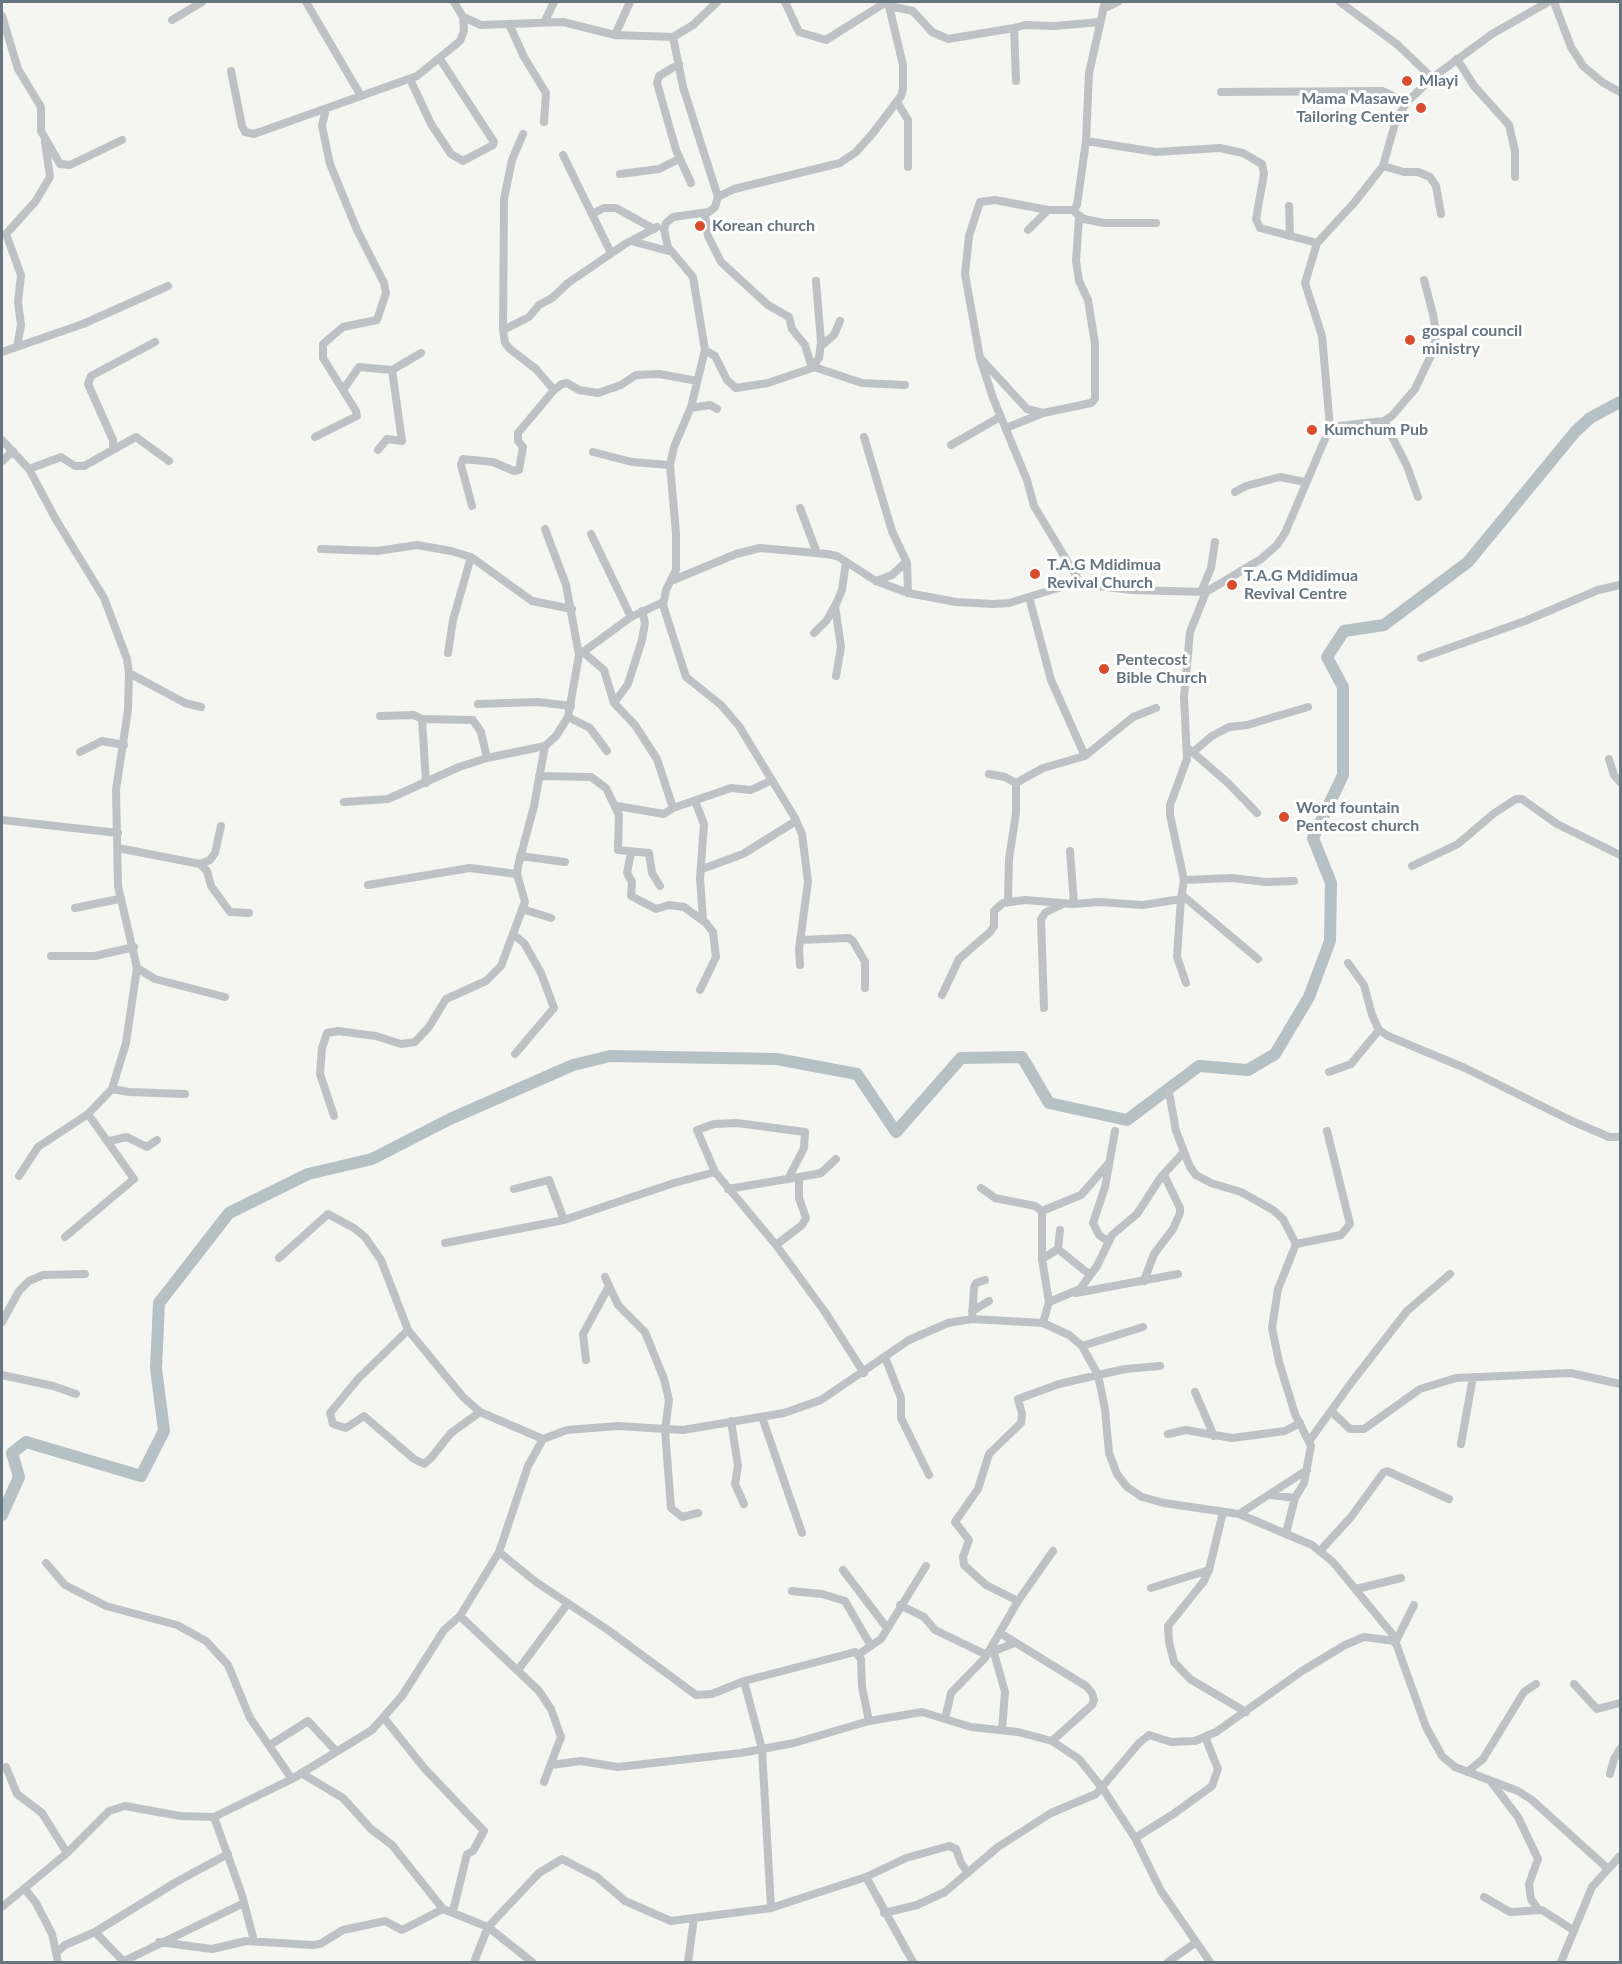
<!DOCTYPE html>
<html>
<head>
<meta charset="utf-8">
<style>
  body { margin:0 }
  #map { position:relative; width:1622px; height:1964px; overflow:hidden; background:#f5f5f1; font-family:Lato,sans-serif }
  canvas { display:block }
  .frame { position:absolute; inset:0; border:3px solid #657681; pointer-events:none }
</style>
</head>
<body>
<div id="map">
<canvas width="1622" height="1964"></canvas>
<div class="frame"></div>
</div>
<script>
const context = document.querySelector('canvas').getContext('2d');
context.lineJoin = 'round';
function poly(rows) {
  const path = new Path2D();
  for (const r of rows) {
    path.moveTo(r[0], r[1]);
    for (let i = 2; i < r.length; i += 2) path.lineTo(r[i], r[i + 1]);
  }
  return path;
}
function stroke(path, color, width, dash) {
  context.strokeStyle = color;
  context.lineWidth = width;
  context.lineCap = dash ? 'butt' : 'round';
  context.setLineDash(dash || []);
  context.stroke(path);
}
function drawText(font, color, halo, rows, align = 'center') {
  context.font = font + ' Lato,sans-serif';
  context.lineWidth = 6;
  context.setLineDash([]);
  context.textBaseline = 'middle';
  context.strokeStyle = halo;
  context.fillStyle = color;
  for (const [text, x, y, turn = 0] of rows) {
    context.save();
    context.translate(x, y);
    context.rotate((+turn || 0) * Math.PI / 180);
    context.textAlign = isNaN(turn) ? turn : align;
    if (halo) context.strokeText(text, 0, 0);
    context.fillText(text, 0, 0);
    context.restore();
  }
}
stroke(poly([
  [2,1515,19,1477,12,1453,26,1442,141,1476,164,1431,156,1368,159,1303,229,1213,308,1174,372,1159,450,1119,573,1065,610,1056,777,1059,857,1074,896,1132,961,1058,1022,1057,1049,1103,1127,1120,1199,1066,1248,1070,1275,1054,1309,997,1330,941,1331,883,1313,838,1343,775,1343,687,1327,657,1344,631,1384,625,1468,562,1575,432,1590,418,1620,402]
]), '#b5c1c5', 12);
stroke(poly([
  [306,2,361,96],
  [454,2,463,17,481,25,563,22,615,35,673,37,683,87,718,197,715,207,709,212,673,217,666,223,664,230,668,247,693,277,705,350,691,407,674,447,670,465,676,533,676,570,666,590,663,605,686,677,721,705,739,726,795,818,802,834,808,882,799,949,800,965],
  [785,2,799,32,826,40,886,2],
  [1340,2,1398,45,1432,78],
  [1554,2,1571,47,1583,66,1602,82,1620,92],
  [890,6,913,11,932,32,948,39,1014,28],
  [1103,9,1118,2],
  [2,16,18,69,41,107,41,131,60,164,70,165,122,140],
  [172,20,202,2],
  [545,21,554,2],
  [509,24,524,57,546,93,544,122],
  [615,35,630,2],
  [673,37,693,25,717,2],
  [1457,59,1474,86,1509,125,1515,151,1515,177],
  [679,64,659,76,657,83,676,150,691,183],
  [231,71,242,126,245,132,254,134,417,76,460,41,464,31,463,17],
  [410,79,431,124,451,154,463,161,493,145,494,142,440,59],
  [1016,81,1014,28,1025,25,1054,26,1100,22],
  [1221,92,1382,91,1407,102],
  [897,102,908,120,908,167],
  [523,134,512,160,504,199,503,330,505,343,510,349,536,369,554,390],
  [1086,141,1089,73,1105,2],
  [563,155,611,253],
  [1383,166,1404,172,1418,172,1430,177,1436,186,1441,214],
  [620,174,659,169,679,159],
  [718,197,734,189,840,163,856,152,873,133,901,96,903,89,903,65,888,2],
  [1289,206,1290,236],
  [1076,213,1084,219,1104,223,1156,223],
  [592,214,604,208,616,208,654,229],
  [705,214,708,236,721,262,768,305,789,317,792,329,805,345,812,368],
  [1028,230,1048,210],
  [631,241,657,227],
  [503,330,529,317,539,305,552,298,568,283,625,244,631,241,672,252],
  [821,346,834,335,840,321],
  [17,347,21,325,18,302,21,275,6,234,35,202,50,177,45,142],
  [705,350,715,356,727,380,736,388,768,383,812,368,819,358,821,342,816,281],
  [2,352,83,324,168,286],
  [982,360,1027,409,1043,413],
  [814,367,862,383,905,385],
  [343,390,359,367,392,370,421,353],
  [691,408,710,405,717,409],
  [1384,421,1392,416,1415,389,1434,349,1436,333,1433,314,1424,280],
  [1330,427,1384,421,1407,466,1418,497],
  [1006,428,1043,413,1091,403,1095,399,1095,344,1088,300,1079,281,1076,261,1079,217],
  [315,437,357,416,356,411,323,358,323,344,343,327,377,320,386,293,384,283,357,230,330,164,322,126,326,109],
  [864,437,892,531,907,563,908,593],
  [2,440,29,469,55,518,104,598,127,659,129,673,128,710,116,790,118,886,137,968,126,1043,112,1089,88,1114,38,1147,19,1176],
  [951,445,1000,417],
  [113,448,113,440,88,384,91,376,155,342],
  [378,450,387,439,402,441,392,370],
  [593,452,632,462,670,465],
  [2,461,13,451],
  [29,469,61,457,75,466,84,466,136,437,169,461],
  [1235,492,1246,486,1280,477,1305,482],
  [472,506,461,465,463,459,493,462,514,471,519,470,523,447,518,441,518,433,554,390,562,384,567,383,579,390,598,393,621,385,636,375,660,374,697,381],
  [800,508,817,553],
  [545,529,566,585,579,655],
  [591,534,631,617],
  [321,549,377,551,417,545,451,551,471,557,532,601,572,609],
  [671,581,736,554,760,548,827,554,837,556,876,581,908,593,956,602,994,604,1009,603,1068,585,1081,584,1131,590,1206,592,1261,559,1277,545,1285,533,1330,427,1322,336,1305,283,1317,243,1354,203,1383,166,1396,120,1407,102,1432,78,1492,34,1548,2],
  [876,581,892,575,906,562],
  [1081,584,1034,506,1027,480,993,398,980,358,965,274,969,236,980,202,995,200,1048,210,1074,210,1077,205,1086,141,1156,152,1220,148,1243,153,1262,164,1264,174,1256,219,1260,228,1317,243],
  [1201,592,1211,568,1215,542],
  [1029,597,1051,680,1085,756],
  [835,606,841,647,836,676],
  [814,633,827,620,837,602,842,590,846,562],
  [583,652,604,670,614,703,635,725,657,759,673,808],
  [448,653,453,620,471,557],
  [1421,658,1525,621,1598,590,1620,585],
  [129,673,185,703,201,707],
  [614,703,628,684,642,640,645,623,642,611],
  [478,704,538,702,571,706],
  [380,716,414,715,422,719,426,783],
  [568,717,590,728,607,751],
  [422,719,473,720,481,732,487,758],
  [1190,750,1228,783,1257,813],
  [80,752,102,741,124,745],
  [1193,752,1212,736,1229,727,1247,725,1308,707],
  [1609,759,1614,775,1620,782],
  [989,774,1005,777,1016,783,1016,813,1009,859,1008,901],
  [539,776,591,777,606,788,619,815,618,850,649,853,652,873,660,886],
  [1016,783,1043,768,1085,756,1133,717,1156,708],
  [695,801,704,824,700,878,703,920],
  [344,802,388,799,459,767,487,758,545,746],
  [617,806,664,814,673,808,731,788,751,790,772,780],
  [2,820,118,833],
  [118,848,200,864,210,860,215,853,221,826],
  [1070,851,1074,904],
  [631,852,627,873,632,882,631,896,656,909,669,905,684,907,706,923,713,932,716,957,700,990],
  [520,856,565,862],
  [200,864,207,871,211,886,230,912,249,913],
  [1412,866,1458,844,1493,814,1516,799,1522,799,1557,824,1620,855],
  [702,869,743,854,796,821],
  [1184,880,1232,878,1266,882,1294,881],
  [368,885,470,868,517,874],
  [1182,895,1258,959],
  [1181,899,1177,957,1186,983],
  [75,908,119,899],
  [522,909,551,918],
  [514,935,524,943,541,973,554,1008,515,1054],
  [800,940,849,938,853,941,865,962,865,988],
  [51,956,95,956,134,947],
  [1348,963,1364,985,1372,1015,1379,1030,1388,1036,1465,1068,1572,1121,1609,1137,1620,1137],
  [137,968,155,979,225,997],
  [942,995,959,959,990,932,994,926,994,911,1003,903,1025,900,1074,904,1099,902,1143,905,1181,899,1184,880,1170,815,1170,805,1187,759,1184,697,1190,632,1206,592],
  [1044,1008,1041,919,1046,912,1063,904],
  [1329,1072,1351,1064,1379,1030],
  [112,1089,129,1092,185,1094],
  [1169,1092,1176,1131,1190,1167,1196,1175,1211,1183,1241,1192,1273,1210,1283,1219,1296,1244,1278,1289,1272,1328,1279,1362,1295,1414,1311,1446,1304,1483,1295,1498,1286,1533],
  [334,1116,320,1074,322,1048,327,1033,338,1031,376,1036,401,1044,415,1042,429,1027,446,999,486,981,501,966,525,902,517,874,518,866,534,806,545,746,556,736,568,717,579,655,631,617,663,602],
  [109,1141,127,1137,147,1147,157,1140],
  [715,1172,697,1130,714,1124,737,1123,805,1132,804,1148,788,1179],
  [981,1188,995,1198,1035,1206,1042,1211],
  [514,1189,549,1180,564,1220],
  [728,1189,811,1175,821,1173,836,1159],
  [65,1237,134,1179,88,1114],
  [1109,1242,1099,1235,1093,1223,1105,1187,1115,1131],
  [445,1243,564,1220,674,1183,715,1172,776,1245,825,1312,864,1373],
  [1296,1244,1341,1235,1350,1224,1327,1131],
  [776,1245,802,1225,806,1218,799,1198,799,1178],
  [1058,1249,1090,1275],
  [279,1258,328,1214,354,1228,365,1237,381,1260,408,1330,463,1397,480,1412,543,1439],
  [1042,1259,1058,1249,1060,1230],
  [605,1277,618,1305,645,1332,664,1379,669,1400,665,1430,671,1508,682,1517,698,1513],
  [1144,1281,1154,1254,1173,1229,1180,1213,1180,1208,1164,1175],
  [1076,1293,1178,1274],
  [1049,1302,1080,1289,1097,1266,1112,1235,1137,1214,1161,1177,1184,1152],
  [972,1311,989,1301],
  [972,1319,974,1287,976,1283,985,1280],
  [2,1322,19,1291,29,1281,43,1275,85,1274],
  [1043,1323,1049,1302,1042,1259,1042,1211,1081,1195,1109,1163],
  [408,1330,358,1379,330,1413,333,1424,346,1428,364,1416,414,1459,424,1464,431,1458,451,1433,480,1412],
  [1082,1346,1143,1327],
  [885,1357,901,1398,901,1418,929,1475],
  [586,1360,583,1334,608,1288],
  [2,1375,53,1386,76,1394],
  [1195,1392,1214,1436],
  [1332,1412,1350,1429,1364,1429,1420,1389,1456,1378,1571,1373,1620,1384],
  [762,1417,802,1533],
  [731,1421,738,1466,735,1484,744,1504],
  [1168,1434,1186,1430,1232,1438,1285,1431,1300,1423],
  [1310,1440,1351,1383,1407,1311,1450,1274],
  [1461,1444,1473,1377],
  [1271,1495,1295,1498],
  [1223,1512,1209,1570,1204,1581,1168,1626,1169,1642,1174,1662,1190,1679,1246,1712],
  [1239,1514,1307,1470],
  [1320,1551,1351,1517,1383,1473,1387,1471,1449,1499],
  [499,1552,536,1582,608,1630,696,1695,712,1694,744,1681,855,1652,861,1659,862,1687,869,1721],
  [46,1563,65,1585,106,1606,177,1625,206,1641,228,1665,250,1718,292,1779],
  [843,1570,887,1628],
  [1151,1588,1209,1570],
  [1356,1589,1401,1578],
  [792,1591,822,1594,845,1601,871,1646],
  [1018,1601,986,1585,964,1565,963,1557,969,1540,955,1522,978,1489,989,1454,1021,1423,1022,1414,1018,1399,1059,1384,1098,1375,1125,1369,1160,1366],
  [900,1605,924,1617,935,1630,987,1655],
  [460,1616,539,1691,551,1709,561,1737,544,1782],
  [1000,1633,1086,1686,1092,1693,1094,1700,1092,1705,1052,1741],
  [1395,1643,1414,1605],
  [992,1646,1005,1692,1002,1730],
  [994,1651,1015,1643],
  [859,1654,881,1639,926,1566],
  [518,1670,568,1603],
  [744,1681,762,1749,771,1908],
  [1574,1684,1597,1709,1620,1703],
  [384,1718,425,1769,484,1831,473,1851,467,1854,453,1911],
  [945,1719,951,1693,985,1658,1018,1601,1053,1551],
  [270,1745,308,1721,336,1751],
  [551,1765,581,1761,618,1767,741,1753,794,1743,869,1721,922,1712,971,1727,1018,1732,1052,1741,1079,1759,1103,1789,1135,1838,1161,1891,1210,1962],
  [6,1767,17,1794,42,1813,67,1853],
  [1467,1772,1483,1759,1524,1692,1536,1684],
  [301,1773,343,1798,371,1829,392,1845,443,1909],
  [1610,1774,1614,1759,1620,1749],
  [1492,1783,1518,1817,1538,1859,1529,1884,1531,1899,1538,1909],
  [214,1817,242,1895,254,1941],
  [1135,1838,1172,1815,1212,1786,1218,1769,1205,1737],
  [866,1877,906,1858,949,1846,956,1849,961,1863,968,1873],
  [25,1889,36,1903,52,1934,58,1962],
  [1484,1897,1510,1912,1542,1910,1573,1930],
  [2,1907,67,1853,109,1811,125,1806,180,1816,214,1817,292,1779,372,1730,402,1696,444,1630,460,1616,499,1552,528,1466,543,1439,567,1430,618,1426,683,1430,784,1413,821,1400,909,1340,948,1323,972,1319,1043,1323,1069,1335,1082,1346,1098,1375,1105,1409,1109,1453,1117,1474,1127,1487,1142,1497,1164,1503,1239,1514,1312,1545,1333,1562,1393,1635,1426,1727,1442,1756,1455,1767,1518,1791,1532,1800,1607,1868],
  [884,1913,917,1905,945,1892,998,1847,1051,1813,1096,1794,1139,1743,1149,1735,1171,1742,1195,1741,1216,1732,1302,1671,1345,1645,1364,1637,1395,1641],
  [95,1932,124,1962],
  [159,1942,212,1949,246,1941,313,1945,320,1944,343,1930,385,1921,402,1930,443,1909,488,1927,532,1962],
  [56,1953,65,1945,95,1932,178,1881,228,1854],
  [124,1961,244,1903],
  [474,1962,488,1927,539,1873,562,1859,597,1877,625,1901,671,1921,771,1908,866,1877,913,1962],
  [688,1962,694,1918],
  [1168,1962,1195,1943],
  [1561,1962,1592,1887,1620,1856]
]), '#bec2c5', 8);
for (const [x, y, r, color] of [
  [1407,81,6,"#d94c2d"],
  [1421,108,6,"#d94c2d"],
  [700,226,6,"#d94c2d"],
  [1410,340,6,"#d94c2d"],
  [1312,430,6,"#d94c2d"],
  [1035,574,6,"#d94c2d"],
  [1232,585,6,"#d94c2d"],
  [1104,669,6,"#d94c2d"],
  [1284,817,6,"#d94c2d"]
]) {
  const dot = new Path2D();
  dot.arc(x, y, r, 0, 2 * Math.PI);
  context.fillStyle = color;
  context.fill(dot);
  stroke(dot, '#fff', 2);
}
drawText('bold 16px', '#657681', '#fff', [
  ["Mlayi",1419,81],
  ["Mama Masawe",1409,99,"right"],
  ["Tailoring Center",1409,117,"right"],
  ["Korean church",712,226],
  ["gospal council",1422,331],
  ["ministry",1422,349],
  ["Kumchum Pub",1324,430],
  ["T.A.G Mdidimua",1047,565],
  ["Revival Church",1047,583],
  ["T.A.G Mdidimua",1244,576],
  ["Revival Centre",1244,594],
  ["Pentecost",1116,660],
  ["Bible Church",1116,678],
  ["Word fountain",1296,808],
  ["Pentecost church",1296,826]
], 'left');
</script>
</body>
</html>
